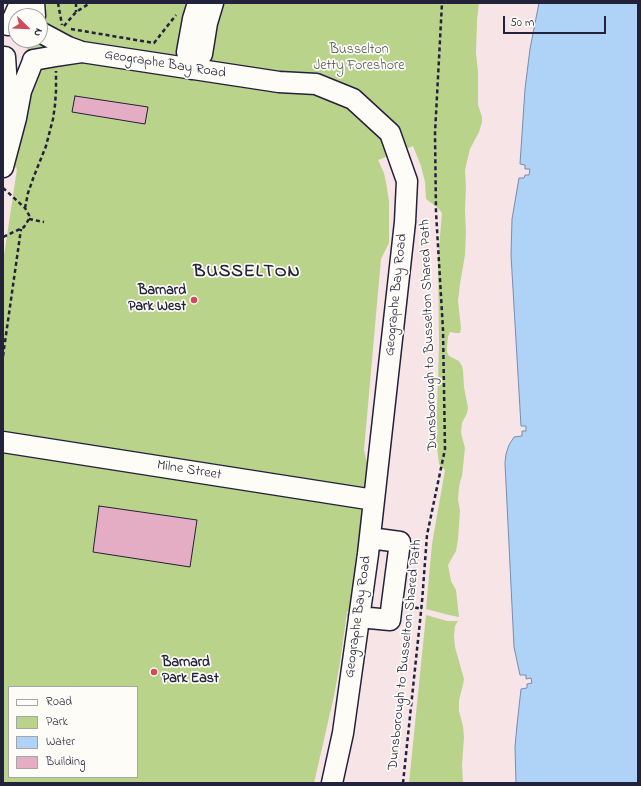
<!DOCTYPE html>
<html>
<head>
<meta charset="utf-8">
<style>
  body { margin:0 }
  #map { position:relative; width:641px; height:786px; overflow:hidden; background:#f6e4e7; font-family:"Indie Flower",sans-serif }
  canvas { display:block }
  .frame { position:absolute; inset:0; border:4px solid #22223b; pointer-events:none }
  .legend { position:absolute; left:8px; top:686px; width:130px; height:92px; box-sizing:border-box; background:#fdfcf7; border:1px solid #a5a5ac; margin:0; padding:5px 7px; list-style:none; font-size:12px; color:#22223b }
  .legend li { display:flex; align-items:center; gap:8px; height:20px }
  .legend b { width:20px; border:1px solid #a5a5ac }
  .north { position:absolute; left:8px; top:8px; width:40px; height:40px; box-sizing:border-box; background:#fdfcf7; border:1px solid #a5a5ac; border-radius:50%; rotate:113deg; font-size:11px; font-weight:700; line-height:16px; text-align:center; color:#22223b }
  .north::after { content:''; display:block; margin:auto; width:14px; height:18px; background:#d1495b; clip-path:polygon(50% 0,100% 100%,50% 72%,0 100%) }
  .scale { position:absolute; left:503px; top:16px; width:103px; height:18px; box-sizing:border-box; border:2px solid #22223b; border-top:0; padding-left:5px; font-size:12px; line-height:14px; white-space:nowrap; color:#22223b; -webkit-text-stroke:3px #fdfcf7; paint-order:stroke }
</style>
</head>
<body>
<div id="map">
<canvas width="641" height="786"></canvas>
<div class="frame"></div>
<ul class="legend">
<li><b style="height:5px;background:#fdfcf7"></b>Road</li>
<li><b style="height:11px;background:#bad38b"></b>Park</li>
<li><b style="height:11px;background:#afd2f7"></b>Water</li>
<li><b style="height:11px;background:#e4adc3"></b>Building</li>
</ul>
<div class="north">N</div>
<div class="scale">50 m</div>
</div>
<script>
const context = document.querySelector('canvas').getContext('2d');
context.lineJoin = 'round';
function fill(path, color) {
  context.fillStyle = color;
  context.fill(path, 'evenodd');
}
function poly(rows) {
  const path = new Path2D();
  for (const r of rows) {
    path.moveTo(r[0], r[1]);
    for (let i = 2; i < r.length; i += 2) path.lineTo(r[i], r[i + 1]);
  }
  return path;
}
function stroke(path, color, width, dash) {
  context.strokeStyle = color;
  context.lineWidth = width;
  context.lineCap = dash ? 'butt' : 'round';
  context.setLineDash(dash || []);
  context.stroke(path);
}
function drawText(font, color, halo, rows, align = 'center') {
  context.font = font + ' "Indie Flower",sans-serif';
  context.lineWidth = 3.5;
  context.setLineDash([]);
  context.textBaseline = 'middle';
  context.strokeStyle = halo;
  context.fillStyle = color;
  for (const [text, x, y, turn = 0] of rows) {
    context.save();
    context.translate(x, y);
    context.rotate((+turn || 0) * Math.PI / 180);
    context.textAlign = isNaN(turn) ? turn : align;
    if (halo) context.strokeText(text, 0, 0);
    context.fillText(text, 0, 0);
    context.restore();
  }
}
fill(poly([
  [8,3,479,3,477,20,476,53,478,72,478,105,482,117,482,122,479,132,470,149,465,170,466,187,465,210,466,233,465,255,460,284,458,301,461,328,460,333,455,333,450,332,448,337,447,347,447,352,449,356,459,361,462,366,463,371,464,387,468,408,467,413,462,423,461,433,465,448,462,476,460,482,459,488,458,499,460,511,458,539,456,551,448,565,451,581,456,590,459,617,449,615,426,609,432,544,445,470,439,464,436,439,439,347,438,259,442,213,438,208,426,199,425,182,421,166,413,146,378,160,384,173,387,188,389,202,389,243,381,259,364,450,368,467,354,604,347,612,340,663,334,696,314,783,3,783,3,262,17,169,12,165,32,78,42,68,20,40,40,40,40,16,16,16,16,35,3,19,3,11],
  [9,687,137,687,137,777,9,777],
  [426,615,447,621,458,621,455,626,454,636,455,647,464,679,463,685,459,700,459,711,463,726,464,737,462,765,463,783,409,783]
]), '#bad38b');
const water = poly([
  [539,3,638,3,638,783,516,783,515,747,517,725,521,689,527,688,527,684,532,683,531,678,526,679,526,675,520,675,514,647,505,463,506,454,509,445,514,437,522,436,522,431,526,431,526,426,521,426,511,255,512,219,519,178,524,178,525,175,529,175,530,169,525,169,525,165,520,164,525,89,530,49,539,3]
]);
fill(water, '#afd2f7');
stroke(water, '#778cac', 1);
const building = poly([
  [75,96,148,107,145,124,72,112,75,96],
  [99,506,197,520,190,567,93,552,99,506]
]);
fill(building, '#e4adc3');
stroke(building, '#22223b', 1);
const minor = poly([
  [34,3,35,16],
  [8,25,13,19,20,3],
  [40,32,68,47,82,52,279,82,316,84,353,99,390,133,407,181,405,222,368,554,343,733,332,783],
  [33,60,56,56,82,52],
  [192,69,202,54,207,23,213,3],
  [192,69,187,52,193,19,198,3],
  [4,118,7,86,5,57],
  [3,167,16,118,21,91,33,61],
  [3,442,374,500],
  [359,617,390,620,392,603,400,542,370,538]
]);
stroke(minor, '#22223b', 23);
stroke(poly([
  [58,3,62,25],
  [76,3,76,12],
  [64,26,76,12,90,3],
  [71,29,154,43,176,15],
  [3,188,13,197,25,208,29,215,29,219,24,227,3,237],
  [25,208,28,193,34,176,46,146,53,119,55,105,56,91,56,71],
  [29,219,44,222],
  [3,356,21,229],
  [408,606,422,609],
  [403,783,422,602,427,535,445,449,443,330,436,212,435,133,442,3]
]), '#22223b', 2.5, [4, 3]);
stroke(minor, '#fdfcf7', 20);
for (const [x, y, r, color] of [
  [194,300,4,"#d1495b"],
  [154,672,4,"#d1495b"]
]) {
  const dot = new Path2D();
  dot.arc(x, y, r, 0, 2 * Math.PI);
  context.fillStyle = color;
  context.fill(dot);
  stroke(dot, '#fdfcf7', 1.5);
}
drawText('14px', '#505753', '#fdfcf7', [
  ["Busselton",359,51],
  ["Jetty Foreshore",359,67]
]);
drawText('14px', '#22223b', '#fdfcf7', [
  ["Geographe Bay Road",165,65,9],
  ["Geographe Bay Road",397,295,-84],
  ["Dunsborough to Busselton Shared Path",430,335,-92],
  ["Milne Street",189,471,9],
  ["Geographe Bay Road",359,617,-82],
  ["Dunsborough to Busselton Shared Path",406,655,-84]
]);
drawText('bold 14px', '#22223b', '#fdfcf7', [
  ["Barnard",186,292],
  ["Park West",186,308],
  ["Barnard",162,664,"left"],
  ["Park East",162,680,"left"]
], 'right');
context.letterSpacing = '1px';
drawText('bold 18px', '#22223b', '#fdfcf7', [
  ["BUSSELTON",247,273]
]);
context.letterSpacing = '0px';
</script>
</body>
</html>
